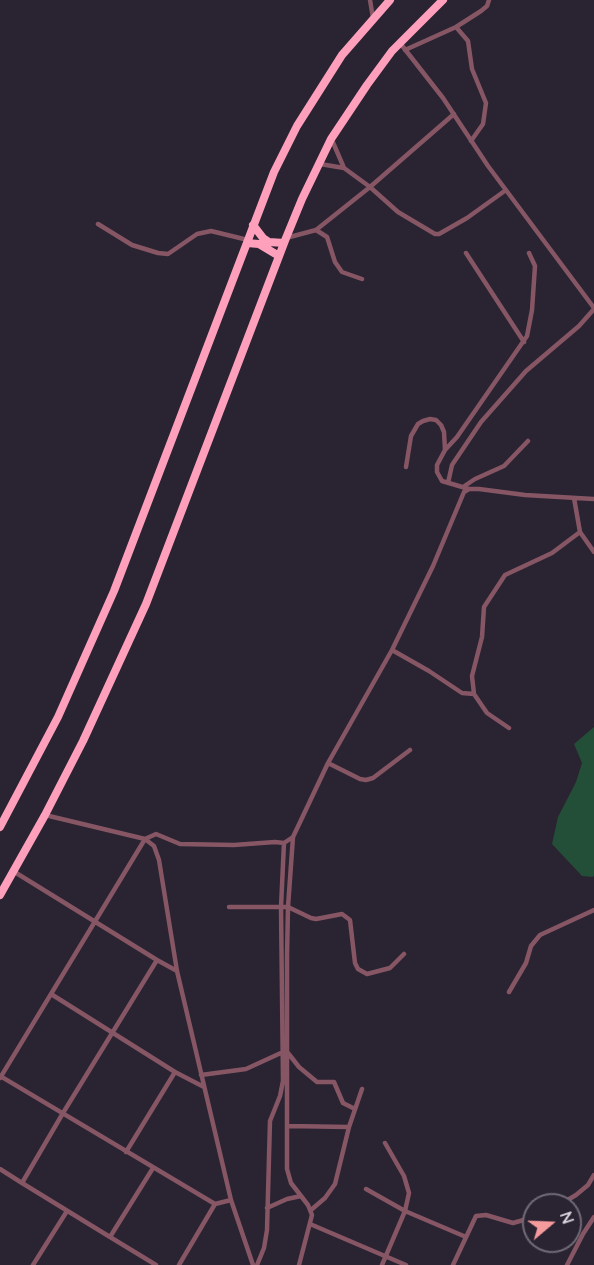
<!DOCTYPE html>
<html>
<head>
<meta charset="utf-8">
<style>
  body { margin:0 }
  #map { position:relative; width:594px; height:1265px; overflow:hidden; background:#2a2331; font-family:Quicksand,sans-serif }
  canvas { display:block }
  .north { position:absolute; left:522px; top:1193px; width:60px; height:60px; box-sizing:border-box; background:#2a2331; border:2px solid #706a77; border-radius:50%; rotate:71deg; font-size:16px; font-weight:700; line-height:24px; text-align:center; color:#dad5df }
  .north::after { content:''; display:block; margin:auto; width:21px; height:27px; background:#f59b9e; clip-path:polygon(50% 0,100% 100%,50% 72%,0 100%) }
</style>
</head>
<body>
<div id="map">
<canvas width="594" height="1265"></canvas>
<div class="north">N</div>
</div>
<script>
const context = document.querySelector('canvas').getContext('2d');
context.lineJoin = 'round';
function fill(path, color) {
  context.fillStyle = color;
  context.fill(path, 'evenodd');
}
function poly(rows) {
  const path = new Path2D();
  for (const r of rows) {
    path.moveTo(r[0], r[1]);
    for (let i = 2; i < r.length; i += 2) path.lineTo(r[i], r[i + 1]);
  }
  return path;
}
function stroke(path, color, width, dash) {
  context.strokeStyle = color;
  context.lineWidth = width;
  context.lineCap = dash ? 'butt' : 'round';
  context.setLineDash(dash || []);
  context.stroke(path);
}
fill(poly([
  [594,727,594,875,593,877,582,876,552,844,558,817,576,782,582,763,574,744]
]), '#234f38');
stroke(poly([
  [370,0,373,18],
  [456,27,468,41,472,69,486,103,483,124,471,141],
  [400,43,443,98,488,166,594,308],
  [405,50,456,27,481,11,487,6,489,0],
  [332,140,344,168],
  [320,164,344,168,370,187,454,114],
  [98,224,132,245,158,253,168,254,197,234,211,231,248,240],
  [316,230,327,237,335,262,342,272,362,279],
  [286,238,316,230,370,187,398,212,435,234,439,234,467,218,506,190],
  [466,253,524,342],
  [406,467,411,436,418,424,423,421,430,419,436,420,441,425,444,432,445,450],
  [448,483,452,465,481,422,526,371,579,326,594,309],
  [463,487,475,479,504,466,528,441],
  [469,489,442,481,437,472,437,465,445,450,457,437,527,336,532,310,535,266,529,253],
  [580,532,594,552],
  [392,650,429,671,462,693,474,694],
  [509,728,487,713,474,694,472,676,482,637,484,607,505,575,552,553,580,532,574,498],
  [328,763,360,779,366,780,373,778,410,750],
  [13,871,157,960,63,1113,22,1183,110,1237,153,1168],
  [229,907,288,907,311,918,316,919,342,914,350,920,355,963,358,969,367,974,390,968,404,954],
  [157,960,177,971],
  [509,992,526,963,531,946,540,935,594,910],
  [51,994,175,1072,126,1152],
  [288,1053,299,1067,317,1082,334,1082,343,1103,355,1109],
  [175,1072,204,1087],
  [201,1075,246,1069,283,1052],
  [0,1076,215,1204,179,1265],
  [0,1078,145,839,45,815],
  [288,1126,349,1127],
  [0,1169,22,1183],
  [366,1189,405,1211,466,1237],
  [231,1200,253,1265],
  [215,1204,231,1200,177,971,159,860,154,846,145,839,156,834,180,844,234,845,275,842,284,843,293,837],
  [559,1205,576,1195,588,1185,594,1175],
  [267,1208,287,1199,301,1196],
  [311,1210,325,1198,335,1184,349,1127,362,1089],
  [310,1224,406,1265],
  [110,1237,156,1265],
  [33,1265,67,1211],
  [257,1265,264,1248,267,1230,270,1121,280,1096,283,1081,281,907,284,843],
  [299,1265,312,1215,308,1205,291,1183,287,1169,287,956,288,907,293,837,328,763,392,650,433,566,464,492,469,489,479,489,525,495,594,499],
  [382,1265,405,1211,409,1193,404,1176,385,1143],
  [453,1265,476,1216,486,1215,513,1223,534,1217],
  [567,1265,583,1234,594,1217]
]), '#865665', 4.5);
stroke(poly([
  [253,225,263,238,269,242,284,243],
  [247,243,259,244,279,256],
  [0,827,58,717,114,591,274,172,297,126,342,55,390,0],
  [0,895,45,815,83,741,146,604,286,238,302,199,331,139,367,85,392,51,443,0]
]), '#fe9fbc', 8);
</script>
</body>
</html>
